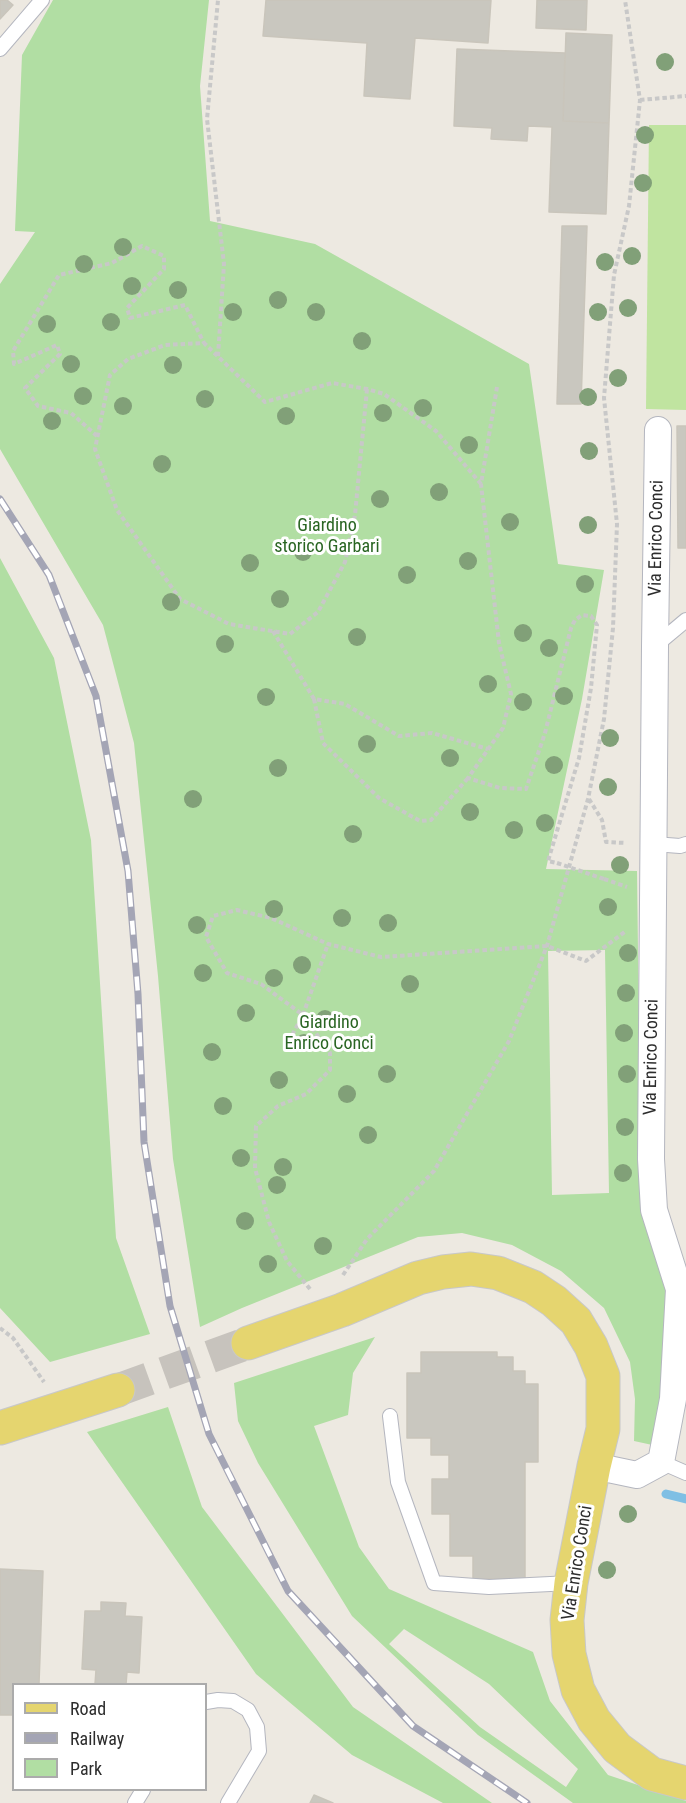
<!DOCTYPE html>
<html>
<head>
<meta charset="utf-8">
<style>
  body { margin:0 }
  #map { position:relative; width:686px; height:1803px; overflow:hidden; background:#ede9e1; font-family:"Roboto Condensed",sans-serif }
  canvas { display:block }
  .legend { position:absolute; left:12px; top:1683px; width:195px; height:108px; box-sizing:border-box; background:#fff; border:2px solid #ababab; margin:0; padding:8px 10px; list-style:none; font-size:18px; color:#2d2d2d }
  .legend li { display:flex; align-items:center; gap:12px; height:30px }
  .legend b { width:30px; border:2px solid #ababab }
</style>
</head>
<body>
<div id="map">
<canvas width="686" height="1803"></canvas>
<ul class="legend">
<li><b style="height:8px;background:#e5d56f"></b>Road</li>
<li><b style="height:8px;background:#a4a5b5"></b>Railway</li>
<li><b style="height:16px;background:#b1dea3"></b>Park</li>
</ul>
</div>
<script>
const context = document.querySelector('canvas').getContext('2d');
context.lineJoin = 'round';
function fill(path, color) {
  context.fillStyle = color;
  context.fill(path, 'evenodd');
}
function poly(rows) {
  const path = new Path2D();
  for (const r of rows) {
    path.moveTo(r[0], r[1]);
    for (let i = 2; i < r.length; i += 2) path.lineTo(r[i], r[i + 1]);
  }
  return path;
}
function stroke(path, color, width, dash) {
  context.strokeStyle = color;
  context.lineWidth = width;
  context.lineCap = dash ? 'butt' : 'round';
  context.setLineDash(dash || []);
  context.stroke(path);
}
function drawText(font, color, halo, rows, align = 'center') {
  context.font = font + ' "Roboto Condensed",sans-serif';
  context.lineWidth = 6;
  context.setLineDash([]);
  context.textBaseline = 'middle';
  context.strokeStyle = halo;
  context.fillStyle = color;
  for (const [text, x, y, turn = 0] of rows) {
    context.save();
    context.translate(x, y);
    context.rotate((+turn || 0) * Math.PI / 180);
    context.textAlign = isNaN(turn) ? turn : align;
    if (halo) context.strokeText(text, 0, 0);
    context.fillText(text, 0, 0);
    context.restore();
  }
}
fill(poly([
  [53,0,209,0,200,86,210,221,315,244,529,364,558,564,604,570,582,699,546,869,637,871,641,1198,667,1280,657,1446,634,1441,635,1399,630,1362,604,1308,561,1271,512,1245,462,1233,418,1237,242,1308,200,1327,173,1159,158,976,134,743,103,625,0,449,0,284,35,232,15,231,22,55],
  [605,950,609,1193,552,1195,548,951],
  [0,558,54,658,91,840,116,1238,150,1334,50,1362,0,1308],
  [375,1337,353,1373,348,1415,314,1426,359,1547,389,1589,533,1652,550,1701,608,1775,686,1801,686,1803,573,1803,478,1735,352,1616,258,1463,238,1421,234,1383],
  [404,1629,489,1684,578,1769,566,1787,480,1727,389,1644],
  [168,1407,202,1507,353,1707,492,1803,443,1803,352,1755,256,1674,87,1432]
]), '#b1dea3');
fill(poly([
  [649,125,686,125,686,410,646,409]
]), '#c0e4a0');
stroke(poly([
  [666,1494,686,1499]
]), '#7fbfe4', 9);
const building = poly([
  [0,0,7,0,13,5,0,19,0,0],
  [266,0,491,0,488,43,415,38,410,99,364,96,367,43,263,36,266,0],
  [537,0,587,0,586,30,536,28,537,0],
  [566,33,612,35,609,123,563,121,566,33],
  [457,49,565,53,563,121,609,123,606,214,549,212,552,127,528,126,527,141,491,139,492,128,454,126,457,49],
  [562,226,587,226,581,404,557,404,562,226],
  [677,426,686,426,686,548,678,548,677,426],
  [421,1352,497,1352,497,1357,513,1357,513,1371,525,1371,525,1384,538,1384,538,1462,525,1462,525,1579,473,1579,473,1556,450,1556,450,1514,432,1514,432,1479,449,1479,449,1455,431,1455,431,1438,407,1438,407,1373,421,1373,421,1352],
  [0,1569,43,1571,39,1684,14,1684,14,1715,0,1715,0,1569],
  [101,1602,126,1603,125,1616,142,1617,139,1673,127,1672,126,1684,95,1684,96,1670,82,1669,85,1611,101,1611,101,1602],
  [314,1795,333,1803,310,1803,314,1795]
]);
fill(building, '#c9c7bf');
stroke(building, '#c9c5bb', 1.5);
stroke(poly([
  [118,1390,248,1343]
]), '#c7c3bd', 33, [33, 16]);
const lane = poly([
  [0,49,42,0],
  [655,646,686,620],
  [654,844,680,846,686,844],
  [390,1416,398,1482,434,1583,489,1587,571,1583],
  [661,1462,686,1473],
  [206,1702,218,1700,233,1701,248,1710,257,1727,259,1751,228,1803],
  [135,1803,143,1790]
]);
const street = poly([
  [594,1466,637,1475,661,1462,673,1399,679,1289,654,1210,651,1159,655,646,658,430]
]);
const primary = poly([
  [248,1343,342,1310,418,1278,443,1272,471,1269,498,1273,533,1287,554,1301,576,1321,591,1346,603,1376,603,1429,594,1466,571,1583,567,1620,569,1654,578,1690,594,1720,617,1748,652,1774,686,1783],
  [0,1428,118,1390]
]);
stroke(lane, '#b4b6bf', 16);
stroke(street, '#b4b6bf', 28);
stroke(primary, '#c8c8c8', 35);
stroke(poly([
  [640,100,686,96],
  [218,356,224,264,207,119,218,0],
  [497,387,481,484,499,643,511,694,503,728,468,778,500,788,526,789,545,733,571,628,575,620,582,615,591,616,597,625,591,688,579,758,548,861,557,863],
  [367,389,355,515,345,562,318,612,290,634,229,624,180,599,117,510,95,449,110,375,128,359,165,345,204,343,265,402,332,383,367,389,384,394,436,431,481,484],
  [97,436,71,413,38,406,25,388,60,354,57,345,14,364,13,351,59,275,112,263,142,246,164,256,164,269,127,308,130,318,185,305,204,343],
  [273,631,314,699,345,704,399,736,432,733,488,749],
  [314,699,323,743,379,798,420,821,431,820,468,778],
  [589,799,602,820,606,842,626,843],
  [604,879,627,887],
  [285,1048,303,1015,328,944],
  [343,1275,367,1239,434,1171,509,1041,547,946,588,799,604,719,613,628,617,524,604,398,614,275,629,206,640,100,625,0],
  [310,1289,287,1261,269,1222,255,1168,256,1126,278,1106,306,1094,330,1070,330,1053,303,1015,261,984,227,973,206,937,213,916,237,910,271,918,328,944,381,957,547,946,586,961,626,931],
  [0,1328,13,1338,44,1382]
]), '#c8c8c8', 4, [4.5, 3]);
stroke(lane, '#fff', 14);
stroke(street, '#fff', 26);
stroke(primary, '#e5d56f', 33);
const rail = poly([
  [0,499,49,575,96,696,128,871,138,994,144,1142,170,1306,209,1434,288,1591,413,1726,527,1803]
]);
stroke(rail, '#a4a5b5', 7);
stroke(rail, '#fff', 4.5, [14]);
stroke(poly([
  [557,863,604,879]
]), '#c8c8c8', 4, [4.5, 3]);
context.fillStyle = '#81a078';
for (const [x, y] of [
  [665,62],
  [645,135],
  [643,183],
  [123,247],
  [632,256],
  [605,262],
  [84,264],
  [132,286],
  [178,290],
  [278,300],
  [628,308],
  [233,312],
  [316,312],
  [598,312],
  [111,322],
  [47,324],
  [362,341],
  [71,364],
  [173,365],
  [618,378],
  [83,396],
  [588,397],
  [205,399],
  [123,406],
  [423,408],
  [383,413],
  [286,416],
  [52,421],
  [469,445],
  [589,451],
  [162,464],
  [439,492],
  [380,499],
  [510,522],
  [588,525],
  [303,552],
  [468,561],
  [250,563],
  [407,575],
  [585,584],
  [280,599],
  [171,602],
  [523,633],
  [357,637],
  [225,644],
  [549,648],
  [488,684],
  [564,696],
  [266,697],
  [523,702],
  [610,738],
  [367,744],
  [450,758],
  [554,765],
  [278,768],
  [608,787],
  [193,799],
  [470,812],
  [545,823],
  [514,830],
  [353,834],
  [620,865],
  [608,907],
  [274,909],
  [342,918],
  [388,923],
  [197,925],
  [628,953],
  [302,965],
  [203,973],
  [274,978],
  [410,984],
  [626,993],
  [246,1013],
  [325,1019],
  [624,1033],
  [304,1043],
  [212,1052],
  [387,1074],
  [627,1074],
  [279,1080],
  [347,1094],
  [223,1106],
  [625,1127],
  [368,1135],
  [241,1158],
  [283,1167],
  [623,1173],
  [277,1185],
  [245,1221],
  [323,1246],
  [268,1264],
  [628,1514],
  [607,1570]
]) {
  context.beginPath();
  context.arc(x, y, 9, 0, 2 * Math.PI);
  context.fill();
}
drawText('18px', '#296522', '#fff', [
  ["Giardino",327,526],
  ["storico Garbari",327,547],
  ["Giardino",329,1023],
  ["Enrico Conci",329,1044]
]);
drawText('18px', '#2d2d2d', '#fff', [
  ["Via Enrico Conci",657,538,-89],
  ["Via Enrico Conci",652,1057,-89],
  ["Via Enrico Conci",578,1563,-81]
]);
</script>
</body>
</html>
